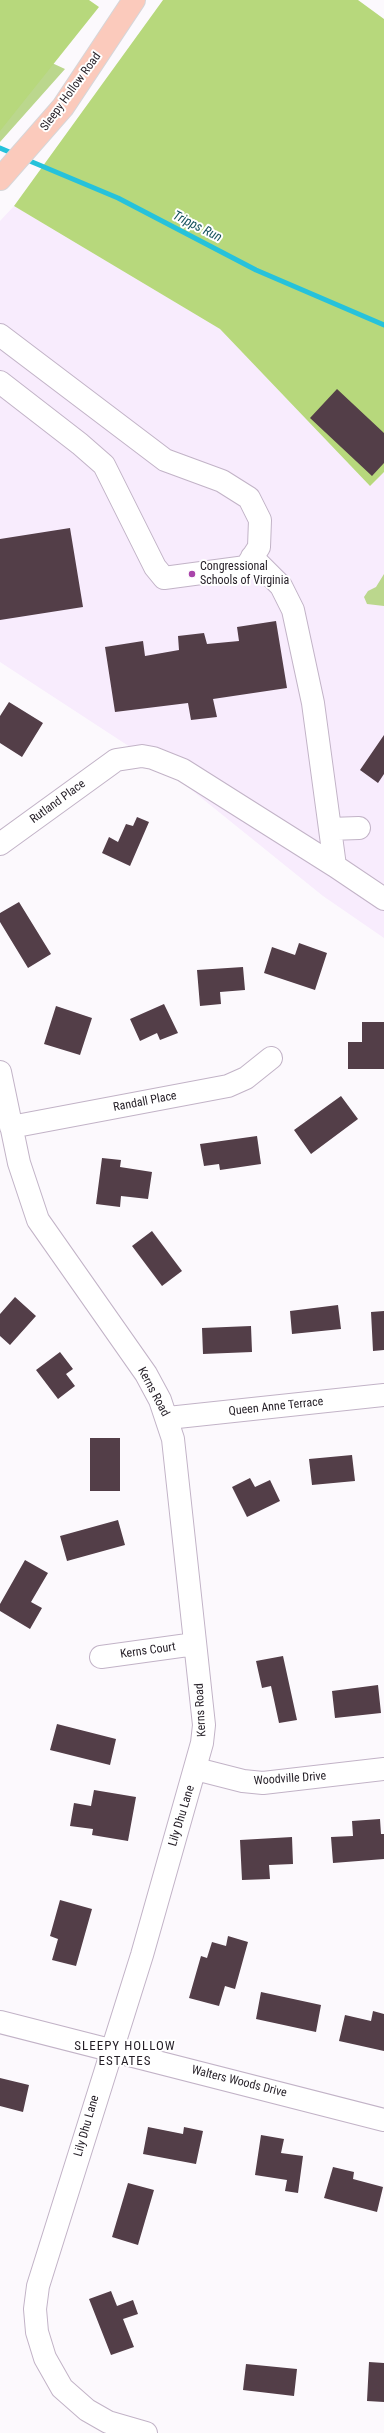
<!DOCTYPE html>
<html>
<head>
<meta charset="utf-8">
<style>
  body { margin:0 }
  canvas { display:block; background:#fcf9fd }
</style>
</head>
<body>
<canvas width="384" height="2433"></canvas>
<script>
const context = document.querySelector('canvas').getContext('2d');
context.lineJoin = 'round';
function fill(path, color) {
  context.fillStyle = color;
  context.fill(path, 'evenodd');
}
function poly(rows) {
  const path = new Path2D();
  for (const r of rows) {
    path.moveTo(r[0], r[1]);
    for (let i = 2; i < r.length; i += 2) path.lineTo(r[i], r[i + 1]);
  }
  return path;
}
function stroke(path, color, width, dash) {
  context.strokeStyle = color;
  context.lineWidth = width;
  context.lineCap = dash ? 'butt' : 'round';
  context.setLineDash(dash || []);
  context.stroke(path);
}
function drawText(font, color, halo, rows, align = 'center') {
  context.font = font + ' "Roboto Condensed",sans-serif';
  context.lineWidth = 4;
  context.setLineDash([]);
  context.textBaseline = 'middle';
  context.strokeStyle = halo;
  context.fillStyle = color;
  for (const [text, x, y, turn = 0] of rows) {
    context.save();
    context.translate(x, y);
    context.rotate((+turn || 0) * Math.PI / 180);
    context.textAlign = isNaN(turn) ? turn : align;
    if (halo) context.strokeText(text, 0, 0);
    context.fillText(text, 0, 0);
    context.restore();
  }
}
fill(poly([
  [14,206,220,329,370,486,384,472,384,938,323,896,173,775,0,662,0,221]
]), '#f8ecfd');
fill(poly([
  [0,39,65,69,0,142],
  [384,574,384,606,367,604,364,597,368,591,376,587]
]), '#bbd78d');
fill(poly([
  [0,0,89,0,99,7,0,131],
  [163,0,358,0,384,19,384,472,370,486,220,329,14,206]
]), '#b7d87c');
stroke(poly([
  [0,148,14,154],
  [25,159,118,198,256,270,384,325]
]), '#26c2db', 5);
fill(poly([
  [337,389,384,433,384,463,372,476,310,418],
  [70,528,83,607,0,620,0,539],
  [276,621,287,688,213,699,217,717,191,720,188,703,115,712,105,647,143,641,145,656,179,650,178,636,204,633,207,644,239,641,237,627],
  [9,702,43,723,22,757,0,743,0,716],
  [384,735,384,774,378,783,360,770],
  [137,817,149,822,130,866,102,853,109,837,118,842,126,824,133,826],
  [19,902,51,954,28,968,0,922,0,913],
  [299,943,327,953,315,990,264,973,272,947,295,955],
  [243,967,245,990,220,992,221,1004,200,1006,197,970],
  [164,1004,178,1033,160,1040,157,1033,140,1041,130,1019],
  [56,1006,92,1018,80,1055,44,1044],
  [362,1022,384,1022,384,1069,348,1069,348,1042,362,1042],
  [341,1096,358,1119,311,1154,294,1130],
  [257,1136,261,1164,220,1170,219,1164,204,1166,200,1144],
  [102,1158,121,1160,120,1167,152,1172,148,1199,121,1196,120,1207,96,1204],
  [152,1231,182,1271,162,1286,132,1246],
  [15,1297,36,1316,10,1345,0,1336,0,1314],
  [338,1305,341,1329,292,1334,290,1311],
  [384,1311,384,1350,373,1351,371,1312],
  [251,1326,252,1352,203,1354,202,1328],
  [60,1352,73,1369,66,1374,75,1386,58,1399,36,1370],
  [90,1438,120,1438,120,1491,90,1491],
  [352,1455,355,1481,312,1485,309,1459],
  [250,1478,255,1487,270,1480,280,1501,247,1517,232,1487],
  [118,1520,125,1545,67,1561,60,1536],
  [25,1560,48,1573,31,1602,42,1608,30,1629,0,1611,0,1604],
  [283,1656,297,1720,279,1723,271,1686,262,1688,256,1661],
  [378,1685,381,1713,335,1718,332,1691],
  [57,1724,116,1739,110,1765,50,1750],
  [94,1790,136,1797,128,1841,92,1835,93,1829,70,1826,74,1803,91,1806],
  [380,1819,381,1834,384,1834,384,1859,333,1863,331,1837,353,1836,352,1821],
  [292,1837,293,1864,269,1865,270,1879,242,1880,240,1840],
  [60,1900,92,1909,76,1966,52,1960,58,1939,50,1936],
  [228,1936,248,1942,235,1989,225,1986,219,2006,189,1998,201,1956,207,1958,212,1942,226,1946],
  [261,1992,321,2005,316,2032,256,2019],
  [373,2011,384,2014,384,2051,339,2041,345,2015,371,2021],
  [0,2078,29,2085,23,2112,0,2106],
  [148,2127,183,2134,184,2127,203,2131,196,2164,143,2154],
  [261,2135,284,2139,281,2153,303,2156,298,2193,285,2191,287,2180,255,2175],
  [333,2167,354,2172,353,2179,383,2187,377,2212,324,2198],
  [128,2183,154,2190,138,2245,112,2237],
  [111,2291,117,2306,133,2300,138,2314,123,2319,134,2347,111,2355,89,2299],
  [369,2362,384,2363,384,2402,367,2401],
  [246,2364,297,2369,294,2396,243,2390]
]), '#533e48');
const minor = poly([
  [0,335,165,460,222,481,249,498,260,520,259,547,246,567,164,578,155,567,104,465,80,444,0,382],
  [252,557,281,586,293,610,313,703,335,866,384,899],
  [330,829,359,828],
  [0,844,116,760,142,756,153,758,183,770,335,866],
  [0,1072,19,1163,38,1220,146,1374,160,1400,173,1439,204,1725,202,1743,142,1955,38,2286,35,2309,37,2332,45,2358,62,2388,87,2410,108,2422,146,2433],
  [11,1127,228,1086,246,1078,271,1058],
  [168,1418,384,1395],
  [101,1657,195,1644],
  [196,1769,243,1781,263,1783,384,1769],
  [0,2022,384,2120]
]);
const major = poly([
  [0,179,63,107,134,0]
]);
stroke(minor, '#c2b3c7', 24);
stroke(major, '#d7d6d8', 24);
stroke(minor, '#fff', 22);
stroke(major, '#fbcabc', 22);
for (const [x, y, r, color] of [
  [192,574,4,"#a945aa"]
]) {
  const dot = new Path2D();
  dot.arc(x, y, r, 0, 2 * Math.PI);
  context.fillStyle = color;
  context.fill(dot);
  stroke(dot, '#fff', 1.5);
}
drawText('12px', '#231d25', '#fff', [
  ["Sleepy Hollow Road",71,92,-54],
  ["Rutland Place",58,802,-36],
  ["Randall Place",145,1102,-11],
  ["Kerns Road",153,1392,62],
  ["Queen Anne Terrace",276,1407,-6],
  ["Kerns Court",148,1651,-8],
  ["Kerns Road",201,1710,-93],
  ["Woodville Drive",290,1779,-4],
  ["Lily Dhu Lane",182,1816,-73],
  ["Walters Woods Drive",239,2082,14],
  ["Lily Dhu Lane",87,2126,-74]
]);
drawText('12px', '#231d25', '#fff', [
  ["Congressional",200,567],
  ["Schools of Virginia",200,581]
], 'left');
drawText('italic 13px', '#16525d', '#fff', [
  ["Tripps Run",197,227,27]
]);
context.letterSpacing = '1px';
drawText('13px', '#231d25', '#fff', [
  ["SLEEPY HOLLOW",125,2047],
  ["ESTATES",125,2062]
]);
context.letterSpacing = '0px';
</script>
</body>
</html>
